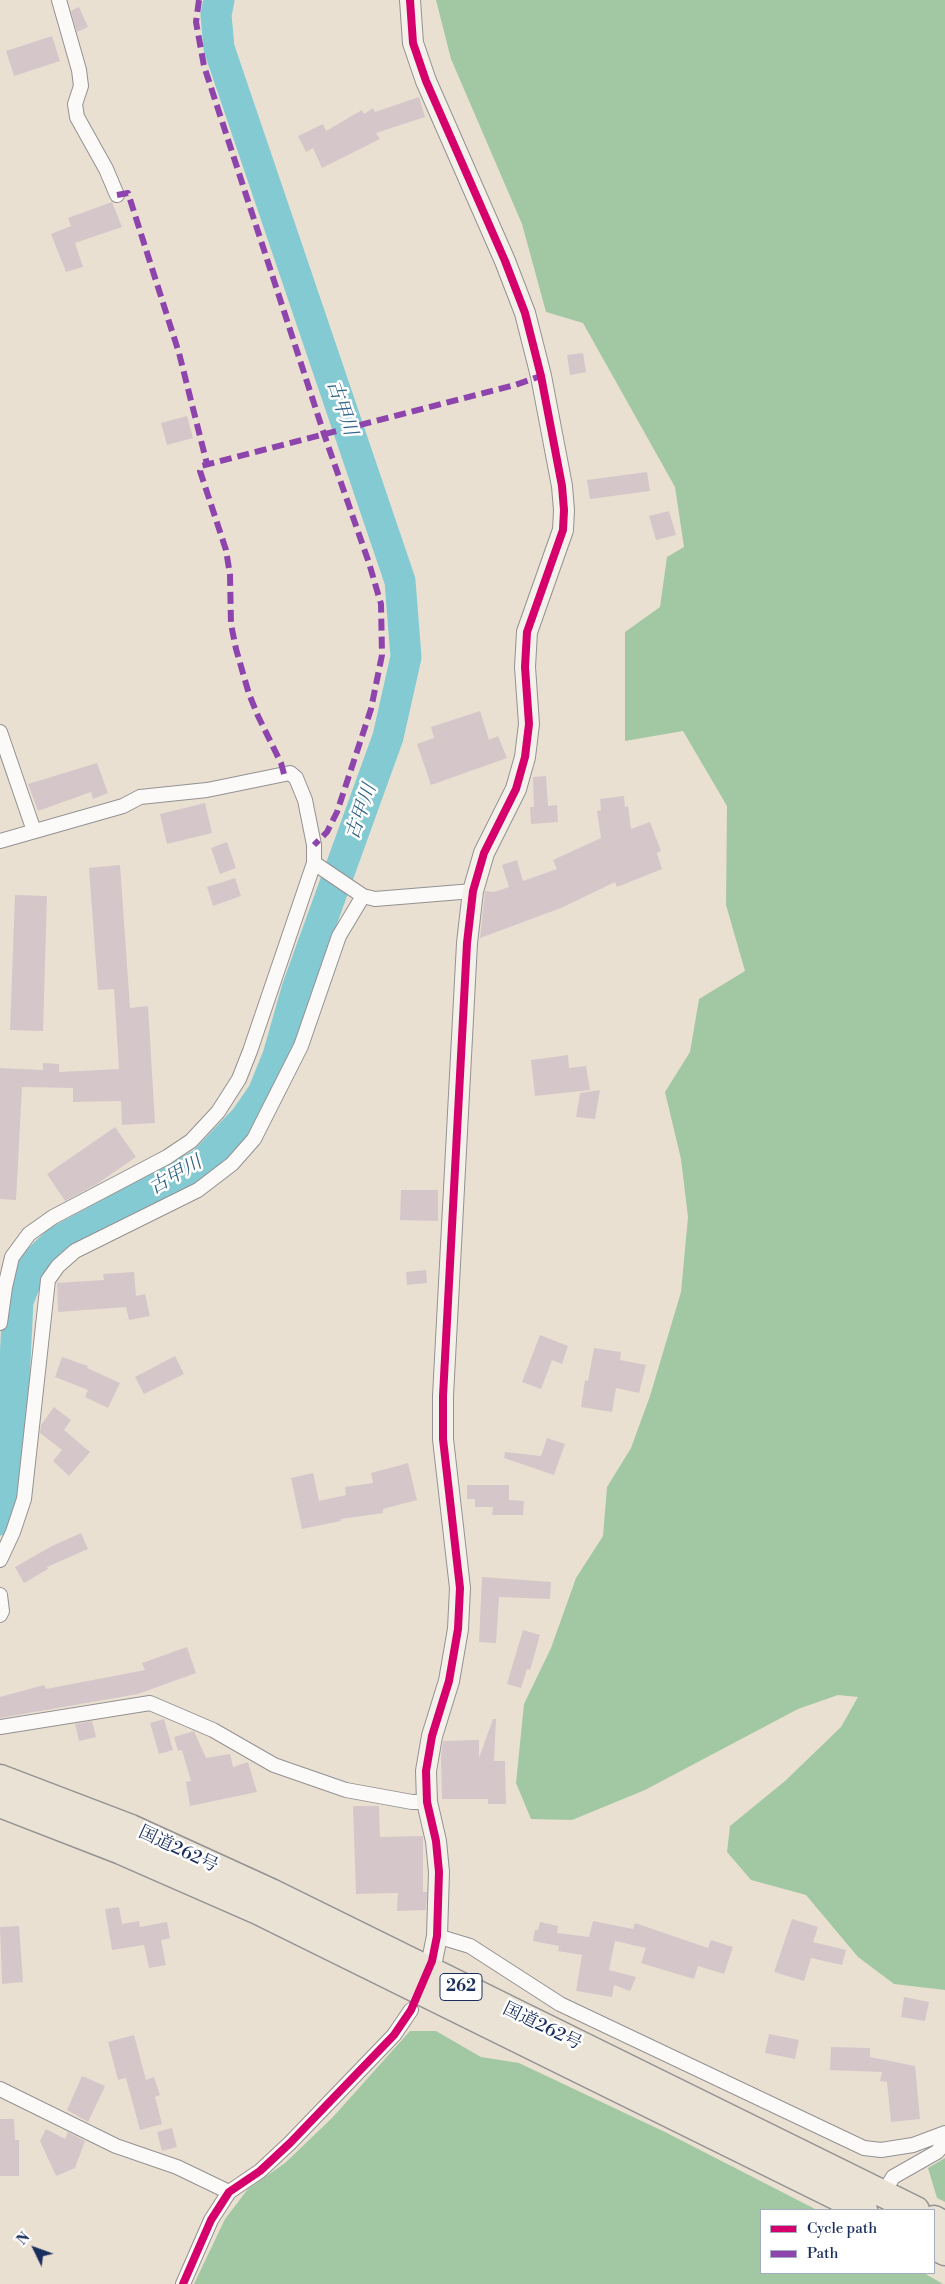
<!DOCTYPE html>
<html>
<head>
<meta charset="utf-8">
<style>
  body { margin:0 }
  #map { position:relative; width:945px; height:2284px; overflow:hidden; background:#eae0d2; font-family:"Libre Bodoni",serif }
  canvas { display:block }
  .legend { position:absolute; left:760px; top:2209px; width:175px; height:65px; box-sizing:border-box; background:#fff; border:1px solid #a4acbf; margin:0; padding:6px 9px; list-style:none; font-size:15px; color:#1b2f5e }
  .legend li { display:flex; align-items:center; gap:10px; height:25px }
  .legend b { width:25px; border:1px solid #a4acbf }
  .north { position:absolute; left:10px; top:2224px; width:50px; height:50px; -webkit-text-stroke:4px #fff; paint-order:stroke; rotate:312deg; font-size:14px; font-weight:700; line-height:20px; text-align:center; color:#1b2f5e }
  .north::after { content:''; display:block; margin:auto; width:18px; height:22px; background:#1b2f5e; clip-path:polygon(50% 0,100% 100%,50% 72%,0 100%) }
</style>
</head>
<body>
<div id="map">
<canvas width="945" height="2284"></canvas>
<ul class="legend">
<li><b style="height:6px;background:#d6006c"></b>Cycle path</li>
<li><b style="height:6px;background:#8e44ad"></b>Path</li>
</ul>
<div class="north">N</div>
</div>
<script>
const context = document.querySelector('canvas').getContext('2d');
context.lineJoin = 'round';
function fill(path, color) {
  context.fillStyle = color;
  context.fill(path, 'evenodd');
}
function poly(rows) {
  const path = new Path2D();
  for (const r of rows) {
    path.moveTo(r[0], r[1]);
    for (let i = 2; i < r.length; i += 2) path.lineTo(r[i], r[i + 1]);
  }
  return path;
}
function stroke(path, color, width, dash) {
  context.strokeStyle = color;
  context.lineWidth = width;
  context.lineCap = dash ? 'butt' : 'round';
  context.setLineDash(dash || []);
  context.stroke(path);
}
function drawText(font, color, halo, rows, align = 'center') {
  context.font = font + ' "Libre Bodoni","Noto Serif JP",serif';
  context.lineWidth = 5;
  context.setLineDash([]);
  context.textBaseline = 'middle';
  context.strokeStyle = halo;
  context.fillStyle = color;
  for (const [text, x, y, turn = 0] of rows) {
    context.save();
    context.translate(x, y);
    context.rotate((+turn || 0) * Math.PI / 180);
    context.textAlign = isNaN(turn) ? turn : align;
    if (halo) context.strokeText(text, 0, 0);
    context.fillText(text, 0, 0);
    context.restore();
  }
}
fill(poly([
  [436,0,945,0,945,1990,894,1984,858,1957,806,1895,751,1880,727,1852,730,1826,785,1781,841,1727,858,1697,838,1695,798,1709,645,1790,572,1820,531,1819,516,1783,524,1704,551,1648,576,1578,603,1536,607,1487,631,1448,650,1396,681,1292,688,1217,681,1159,665,1092,690,1052,699,999,745,971,726,905,727,806,683,731,625,741,625,632,660,607,667,557,684,547,675,487,583,323,546,312,522,224,451,59],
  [410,2031,436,2031,481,2057,519,2063,665,2132,817,2210,761,2210,761,2273,924,2273,943,2284,194,2284,225,2219,248,2189,285,2163,332,2118],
  [945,2158,945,2202,937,2198,928,2168]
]), '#a2c8a3');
stroke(poly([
  [0,1520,9,1484,18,1301,32,1266,57,1242,203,1163,245,1119,263,1093,278,1056,297,989,388,737,406,657,400,581,219,48,216,15,219,0]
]), '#84cad3', 31);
fill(poly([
  [79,7,88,27,77,32,71,11],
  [52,36,60,61,14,76,6,51],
  [419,97,425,117,376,133,380,139,322,168,313,148,306,152,298,136,323,124,326,131,362,110,364,114,373,108,375,112],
  [112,202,122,227,75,243,83,267,66,272,51,234,71,226,68,218],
  [583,353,586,372,570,375,567,355],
  [187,416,193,438,167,445,161,423],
  [647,472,650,491,590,499,587,480],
  [669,511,676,535,656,540,649,516],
  [480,711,489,740,498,736,507,758,431,785,417,744,434,738,431,727],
  [97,763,108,793,93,799,91,792,38,811,28,784],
  [546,776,548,806,557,805,558,822,531,824,530,807,534,807,533,777],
  [624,796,625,807,628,806,631,829,650,822,661,851,657,853,662,869,617,887,615,882,561,908,480,938,485,891,494,892,509,887,502,865,517,860,523,881,557,869,553,860,601,838,597,811,601,810,600,799],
  [205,803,212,833,167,844,160,814],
  [227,842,236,868,220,874,211,848],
  [120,865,130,1008,148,1006,155,1123,122,1125,121,1101,73,1102,73,1088,22,1087,16,1200,0,1199,0,1068,43,1070,43,1063,59,1064,59,1072,119,1069,114,989,98,990,89,868],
  [235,878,241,896,213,906,207,887],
  [15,895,47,896,43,1031,10,1030],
  [568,1055,569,1068,586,1066,590,1090,535,1096,531,1060],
  [600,1090,595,1119,576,1117,580,1093],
  [115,1127,136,1157,97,1184,65,1201,47,1174],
  [401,1190,438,1190,438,1221,400,1220],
  [426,1270,427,1283,407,1285,406,1272],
  [134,1272,136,1296,145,1294,150,1316,129,1320,126,1307,58,1312,57,1283,104,1280,103,1274],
  [540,1335,568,1346,562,1364,552,1360,541,1389,522,1382],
  [594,1348,621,1352,620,1360,646,1365,639,1393,616,1388,612,1412,581,1407,585,1380,588,1381],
  [175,1356,184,1374,144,1394,135,1377],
  [62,1357,88,1366,87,1368,120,1383,108,1408,85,1397,88,1390,55,1377],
  [54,1407,71,1420,64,1430,90,1452,69,1476,53,1461,62,1450,40,1433,41,1425],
  [547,1438,565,1444,554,1475,504,1458,505,1452,541,1456],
  [408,1463,417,1500,383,1509,383,1513,341,1519,341,1521,302,1529,291,1478,313,1473,319,1501,346,1495,345,1487,373,1483,371,1473],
  [467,1485,509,1485,509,1500,524,1501,523,1515,492,1515,493,1507,475,1507,475,1499,467,1499],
  [81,1533,88,1549,47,1567,48,1569,24,1583,15,1567,52,1546],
  [482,1577,551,1582,550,1599,499,1597,496,1643,479,1642],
  [523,1630,540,1635,530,1670,527,1669,521,1688,507,1684],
  [187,1647,196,1673,138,1694,0,1718,0,1697,44,1685,46,1689,145,1670,142,1663],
  [164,1719,173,1750,159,1754,150,1723],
  [493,1719,496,1719,494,1761,505,1761,506,1804,488,1804,488,1799,442,1799,441,1755,443,1741,479,1740,479,1758],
  [92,1721,96,1737,79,1741,75,1724],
  [194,1731,206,1758,230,1754,233,1767,248,1762,257,1792,190,1806,186,1782,191,1781,182,1750,178,1751,174,1737],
  [353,1806,379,1806,380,1837,423,1836,423,1892,427,1892,426,1910,397,1911,398,1893,356,1894],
  [119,1907,122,1924,139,1921,140,1927,167,1922,170,1938,161,1940,166,1965,149,1968,144,1945,112,1950,105,1909],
  [792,1919,818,1927,813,1942,846,1950,842,1965,811,1958,804,1981,774,1972],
  [593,1921,633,1929,635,1923,708,1948,711,1940,733,1947,724,1974,698,1966,694,1979,641,1963,646,1948,615,1941,609,1970,636,1977,630,1991,614,1985,612,1997,576,1991,582,1955,558,1951,559,1946,533,1941,535,1930,538,1930,540,1922,558,1926,557,1933,589,1937],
  [19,1926,23,1982,2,1984,0,1927],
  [904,1997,929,2002,925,2021,901,2017],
  [769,2034,799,2040,795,2059,765,2053],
  [134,2035,146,2080,154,2077,160,2095,155,2097,162,2124,140,2130,126,2078,118,2080,108,2042],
  [831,2047,870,2048,870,2057,915,2066,920,2119,891,2122,887,2082,880,2081,882,2072,830,2070],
  [82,2076,105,2086,88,2122,67,2110],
  [0,2119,14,2119,15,2140,19,2140,19,2176,0,2176],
  [172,2128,177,2147,162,2151,157,2132],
  [46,2129,65,2139,68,2132,85,2141,75,2168,56,2176,40,2141]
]), '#d5c6ca');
const street = poly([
  [59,0,79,70,81,86,75,104,77,117,106,169,117,195],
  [0,732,34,831],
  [0,841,123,806,140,797,207,790,290,773,296,778,305,800,314,845,314,863,363,896,375,899,473,891],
  [0,1323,5,1287,12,1257,29,1234,53,1217,167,1157,191,1141,218,1112,239,1079,250,1051,314,863],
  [0,1560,13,1532,24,1499,48,1280,58,1266,75,1251,198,1190,232,1164,254,1139,301,1046,339,936,363,896],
  [0,1595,2,1611,0,1615],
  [0,1727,150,1703,213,1730,274,1765,346,1790,412,1802,427,1802],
  [437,1936,470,1946,560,2004,864,2148,881,2150,913,2145,945,2133],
  [0,2089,116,2146,177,2167,229,2192],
  [881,2197,893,2177,937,2152,945,2143],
  [183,2284,211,2220,229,2192,260,2171,290,2143,394,2035,411,2010]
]);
const secondary = poly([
  [410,0,413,43,426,81,505,261,525,313,541,376,562,486,564,510,563,530,527,632,525,667,529,724,525,757,516,789,484,853,473,891,467,943,443,1396,443,1439,460,1588,458,1629,449,1681,432,1736,426,1771,427,1802,436,1841,439,1872,437,1936,432,1961]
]);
const highway = poly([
  [0,1778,131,1828,271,1892,916,2210],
  [0,1804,121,1851,258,1911,864,2210],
  [934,2219,945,2225],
  [934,2246,945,2252]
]);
stroke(street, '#939192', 16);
stroke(secondary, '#939192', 22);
stroke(highway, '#939192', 29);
stroke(street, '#fcfaf8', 14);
stroke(secondary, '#f4f0ea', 20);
stroke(highway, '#e9e2d5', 26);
stroke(poly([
  [199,0,196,22,204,66,324,434,369,563,381,604,382,655,371,709,337,812,327,832,314,845],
  [117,195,128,193,179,353,207,464],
  [284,774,281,763,258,716,249,694,236,649,231,624,230,575,226,550,200,471,201,466,515,385,541,376]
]), '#8e44ad', 6, [12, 6]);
stroke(poly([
  [183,2284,211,2220,229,2192,260,2171,290,2143,394,2035,411,2010,432,1961,437,1936,439,1872,436,1841,427,1802,426,1771,432,1736,449,1681,458,1629,460,1588,443,1439,443,1396,467,943,473,891,484,853,516,789,525,757,529,724,525,667,527,632,563,530,564,510,562,486,541,376,525,313,505,261,426,81,413,43,410,0]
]), '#d6006c', 8);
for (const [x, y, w] of [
  [461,1987,42]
]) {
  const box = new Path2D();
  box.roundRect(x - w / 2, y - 13.5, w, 27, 4);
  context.fillStyle = '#fff';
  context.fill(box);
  stroke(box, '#1b2f5e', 1);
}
drawText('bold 16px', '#1b2f5e', null, [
  ["262",461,1987]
]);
drawText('18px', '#1b2f5e', '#fff', [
  ["国道262号",178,1850,25],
  ["国道262号",542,2027,26]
]);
drawText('italic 19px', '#306287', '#fff', [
  ["古甲川",341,408,71],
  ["古甲川",362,812,-71],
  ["古甲川",176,1176,-30]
]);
</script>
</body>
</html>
